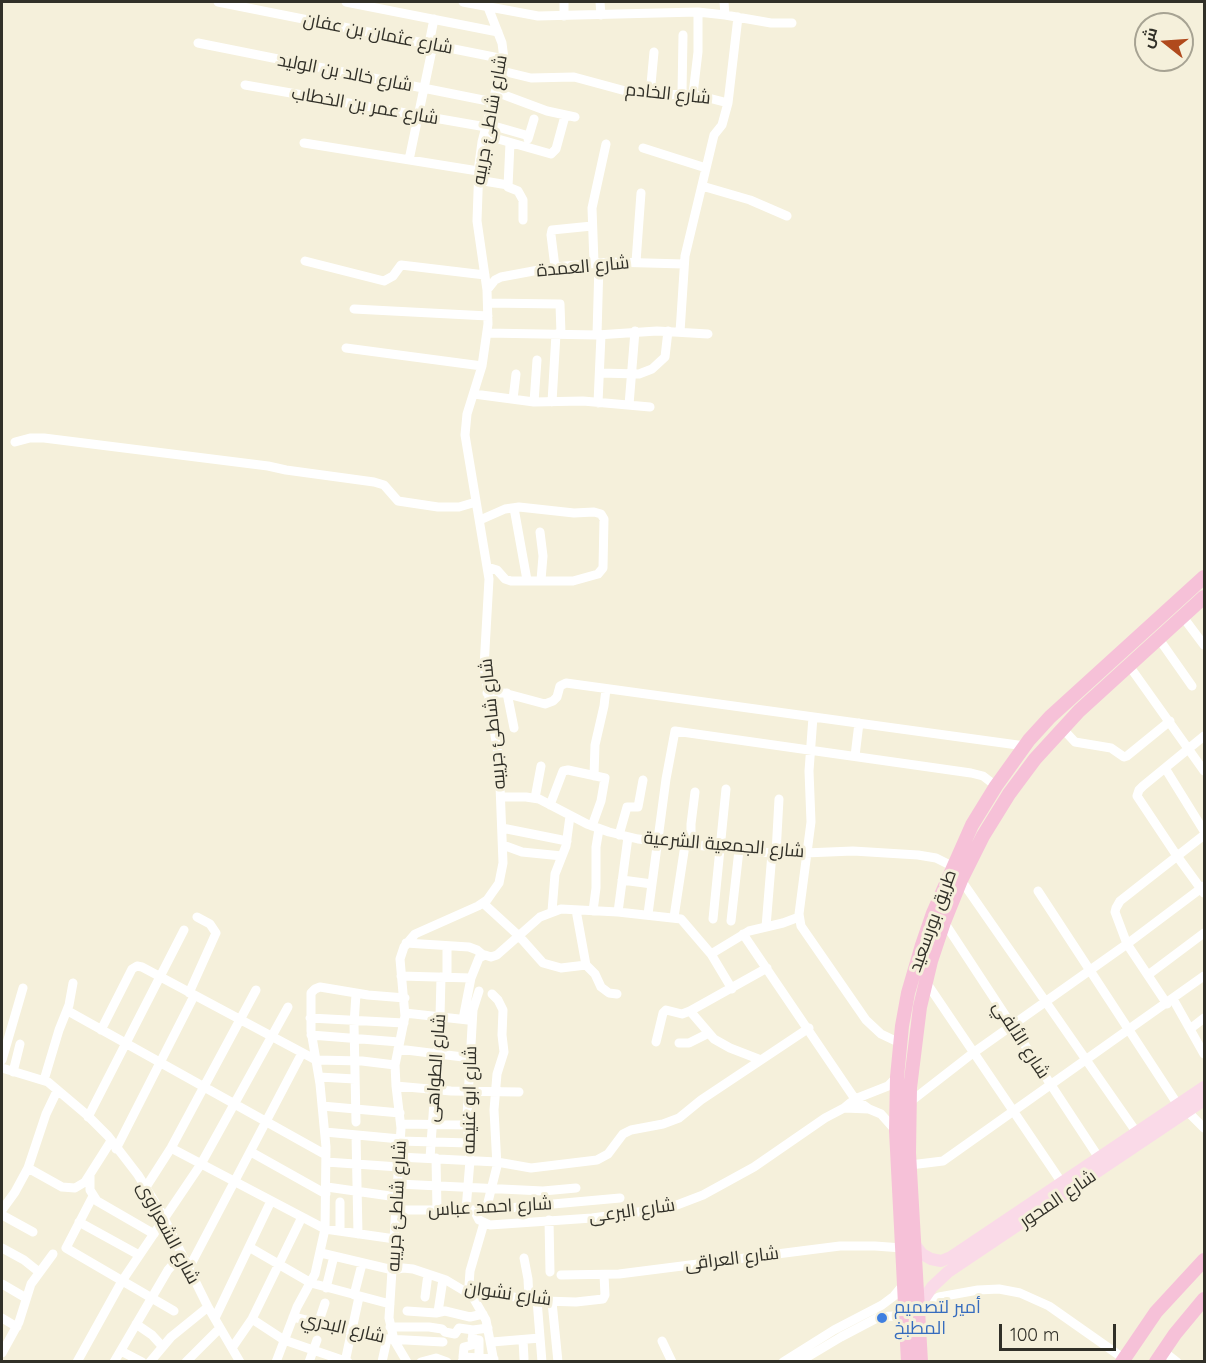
<!DOCTYPE html>
<html>
<head>
<meta charset="utf-8">
<style>
  body { margin:0 }
  #map { position:relative; width:1206px; height:1363px; overflow:hidden; background:#f5f0db; font-family:Quicksand,Cairo,sans-serif }
  canvas { display:block }
  .frame { position:absolute; inset:0; border:3px solid #313028; pointer-events:none }
  .north { position:absolute; left:1134px; top:12px; width:60px; height:60px; box-sizing:border-box; background:#f5f0db; border:2px solid #a7a393; border-radius:50%; rotate:287deg; font-size:16px; font-weight:700; line-height:24px; text-align:center; color:#313028 }
  .north::after { content:''; display:block; margin:auto; width:21px; height:27px; background:#b04a1d; clip-path:polygon(50% 0,100% 100%,50% 72%,0 100%) }
  .scale { position:absolute; left:999px; top:1324px; width:117px; height:27px; box-sizing:border-box; border:3px solid #313028; border-top:0; padding-left:8px; font-size:18px; line-height:21px; white-space:nowrap; color:#313028; -webkit-text-stroke:4px #f5f0db; paint-order:stroke }
</style>
</head>
<body>
<div id="map">
<canvas width="1206" height="1363"></canvas>
<div class="frame"></div>
<div class="north">ش</div>
<div class="scale">100 m</div>
</div>
<script>
const context = document.querySelector('canvas').getContext('2d');
context.lineJoin = 'round';
function poly(rows) {
  const path = new Path2D();
  for (const r of rows) {
    path.moveTo(r[0], r[1]);
    for (let i = 2; i < r.length; i += 2) path.lineTo(r[i], r[i + 1]);
  }
  return path;
}
function stroke(path, color, width, dash) {
  context.strokeStyle = color;
  context.lineWidth = width;
  context.lineCap = dash ? 'butt' : 'round';
  context.setLineDash(dash || []);
  context.stroke(path);
}
function drawText(font, color, halo, rows, align = 'center') {
  context.font = font + ' Quicksand,Cairo,sans-serif';
  context.lineWidth = 6;
  context.setLineDash([]);
  context.textBaseline = 'middle';
  context.strokeStyle = halo;
  context.fillStyle = color;
  for (const [text, x, y, turn = 0] of rows) {
    context.save();
    context.translate(x, y);
    context.rotate((+turn || 0) * Math.PI / 180);
    context.textAlign = isNaN(turn) ? turn : align;
    if (halo) context.strokeText(text, 0, 0);
    context.fillText(text, 0, 0);
    context.restore();
  }
}
stroke(poly([
  [218,2,504,59],
  [346,2,498,32],
  [463,2,538,16,698,12,725,15,771,23,792,23],
  [564,2,564,16],
  [600,2,601,15],
  [724,2,725,15],
  [198,43,493,102],
  [429,44,434,19],
  [502,71,531,78,574,77,633,93,655,95,693,94,728,103],
  [245,85,486,127],
  [496,92,547,111,575,117],
  [682,94,683,35],
  [693,94,698,52,698,12],
  [650,95,654,52],
  [487,124,529,136],
  [484,135,551,154,556,149,565,116],
  [528,139,534,119],
  [304,143,478,171],
  [510,143,508,187,518,191,523,200,523,220],
  [643,148,706,168],
  [409,160,433,45],
  [478,180,508,185],
  [702,186,750,200,787,216],
  [305,261,384,281,393,276,401,265,485,275],
  [636,262,641,193],
  [594,263,592,208,606,144],
  [555,267,551,235,552,230,592,226],
  [487,290,495,280,501,277,555,267,611,262,684,264],
  [488,303,560,304,561,334],
  [354,309,488,316],
  [680,332,685,256,714,135,722,125,728,103,738,17],
  [487,333,597,335,657,331,708,334],
  [597,335,599,263],
  [346,348,482,366],
  [600,373,639,374,652,369,665,357,668,331],
  [474,394,534,402,583,401,650,407],
  [513,399,516,374],
  [534,402,537,360],
  [552,402,556,334],
  [598,403,601,335],
  [629,405,635,331],
  [15,442,30,438,44,438,268,466,286,470,374,482,384,485,398,501,438,507,459,507,476,502],
  [514,508,527,580],
  [480,520,505,509,519,507,574,513,594,512,601,514,604,519,603,568,598,574,573,581,511,581,505,579,497,570,487,567],
  [540,532,543,556,541,580],
  [1183,617,1204,645],
  [1159,639,1192,686],
  [1130,667,1204,771],
  [487,693,504,693,545,704,553,701,557,697,560,686,566,683,1025,746],
  [507,693,514,728],
  [813,717,809,771,811,822,799,914,801,926,866,1020,881,1034,900,1043],
  [1062,728,1075,742,1111,748,1124,757,1127,756,1170,721],
  [1204,736,1143,786,1139,790,1137,796,1177,856,1204,893],
  [855,756,859,723],
  [1165,768,1204,831],
  [594,776,595,745,604,706,606,689],
  [501,797,526,797,539,799,587,824,609,832,638,839,781,854,853,851,918,855,936,858,952,866],
  [535,798,541,766],
  [550,805,563,771,568,770,605,778,601,801,592,826],
  [502,828,567,841],
  [619,835,627,807,638,807,643,780],
  [503,845,522,852,562,856],
  [691,846,691,824,695,792],
  [776,853,779,799],
  [622,880,652,884],
  [961,880,1137,1133],
  [1038,891,1178,1105],
  [483,903,519,936,543,963,561,968,586,965,595,974,601,987,609,993,617,994],
  [576,910,586,965],
  [552,911,555,874,566,846,570,816],
  [593,911,596,888,596,847,599,829],
  [618,912,628,837],
  [648,914,666,779,675,731,971,773,983,776,996,786],
  [674,917,685,845],
  [713,919,726,789],
  [731,921,739,850],
  [944,922,1099,1158],
  [766,927,772,853],
  [743,934,855,1099,869,1109],
  [406,943,469,947,477,950,483,955],
  [711,954,749,931,783,923,799,917],
  [1148,975,1204,933],
  [401,976,471,978],
  [447,977,447,946],
  [926,982,1062,1183],
  [189,993,216,933,210,924,197,917],
  [356,994,354,1024,356,1122],
  [1173,999,1204,1054],
  [1167,1004,1127,944,1115,912,1116,908,1120,901,1204,835],
  [68,1011,326,1155],
  [690,1011,714,1039,730,1048,761,1060],
  [405,1013,468,1020],
  [310,1018,404,1023],
  [463,1019,471,978,479,958,485,955,491,957,497,955,540,917,561,909,618,912,681,919,711,954,732,989],
  [1190,1029,1204,1018],
  [101,1030,132,969,137,966,142,967,316,1060,362,1061,395,1065],
  [311,1035,399,1042],
  [656,1042,663,1013,666,1010,682,1014,690,1011,767,968],
  [679,1043,689,1043,709,1033],
  [398,1049,471,1058],
  [2,1060,23,988],
  [2,1068,48,1082,87,1115,108,1136,138,1175,161,1212,208,1307,240,1362],
  [13,1072,20,1044],
  [319,1077,355,1079],
  [44,1080,59,1030,69,1005,73,983],
  [396,1086,451,1091,519,1092],
  [910,1102,973,1053,1127,944,1204,886],
  [322,1106,400,1113],
  [844,1108,869,1109,881,1114,896,1131],
  [1187,1111,1204,1128],
  [88,1117,184,930],
  [401,1124,468,1125],
  [325,1132,400,1139],
  [356,1135,358,1234],
  [400,1141,469,1143],
  [171,1148,325,1229,395,1239],
  [116,1149,194,996],
  [251,1152,326,1194],
  [399,1157,497,1162,531,1168,597,1160,608,1154,623,1134,631,1130,663,1124,679,1118,701,1100,809,1028],
  [430,1158,440,1017,441,977],
  [436,1158,437,1210],
  [326,1162,399,1167],
  [910,1165,943,1161,1204,976],
  [28,1168,62,1187,75,1188,85,1182,111,1141],
  [90,1175,90,1190,97,1201,154,1234],
  [398,1184,543,1191,576,1188],
  [146,1187,171,1148,256,990],
  [327,1187,397,1197],
  [93,1196,66,1248,174,1311],
  [2,1210,15,1192,28,1168,46,1114,57,1091],
  [396,1210,486,1210,620,1198],
  [466,1210,470,1160,467,1116,472,1027,473,1010,479,991],
  [474,1210,479,1220,490,1225,592,1218,669,1208,703,1195,754,1167,825,1118,844,1108,855,1099,888,1086,897,1077],
  [486,1210,497,1166,494,1110,497,1074,504,1052,502,1035,503,1010,498,1000,492,994],
  [2,1215,33,1232],
  [549,1220,550,1272],
  [79,1222,139,1255],
  [484,1223,470,1271,469,1285,470,1292,486,1320,494,1362],
  [340,1231,340,1202],
  [249,1247,311,1283,390,1304],
  [2,1248,24,1260,39,1272],
  [321,1253,393,1270,403,1268,413,1269,446,1280,466,1292,483,1289,518,1298,544,1301,576,1302,603,1299,605,1295,604,1275],
  [524,1258,528,1279,529,1299],
  [189,1268,302,1053],
  [561,1275,619,1274,840,1246,875,1246,902,1248],
  [2,1284,26,1298],
  [326,1288,334,1256],
  [354,1295,362,1264],
  [425,1297,428,1274],
  [537,1300,542,1362],
  [552,1302,558,1362],
  [921,1307,939,1297,978,1290,999,1289,1020,1293,1049,1306,1123,1358],
  [407,1311,436,1313,445,1311,470,1317,483,1314],
  [438,1312,443,1279],
  [293,1317,387,1339,443,1342],
  [2,1318,17,1327],
  [215,1318,271,1201],
  [252,1319,284,1340,348,1362],
  [136,1324,152,1335,162,1346],
  [318,1324,325,1303],
  [390,1327,429,1327,442,1329,445,1332,455,1334,459,1328,473,1330,488,1328],
  [472,1339,479,1340,479,1358],
  [523,1340,524,1359],
  [662,1341,672,1362],
  [492,1342,540,1338],
  [232,1348,252,1319,302,1217],
  [121,1351,142,1362],
  [1163,1351,1177,1362],
  [2,1353,19,1322,31,1284,53,1254],
  [463,1357,464,1347,472,1345,473,1330],
  [77,1362,122,1281,201,1164,288,1007],
  [114,1362,168,1270,182,1254],
  [150,1362,171,1337,208,1307],
  [186,1362,220,1328],
  [276,1362,297,1307,315,1274,325,1229,326,1147,320,1084,311,1031,311,993,315,989,320,987,368,995,405,998],
  [309,1362,317,1340],
  [345,1362,359,1297],
  [382,1362,387,1339],
  [407,1362,394,1340,389,1318,401,1128,396,1086,395,1065,405,1016,400,959,404,947,415,934,478,906,487,900,499,883,503,863,499,760,484,667,489,579,465,435,467,414,482,366,488,324,487,290,477,221,479,164,482,142,504,59,502,43,486,2],
  [421,1362,436,1358,447,1362],
  [462,1362,464,1357,494,1359],
  [783,1362,834,1330,882,1305,894,1296,904,1284],
  [799,1362,841,1337,879,1317,893,1316,906,1321]
]), '#fff', 9);
stroke(poly([
  [915,1245,922,1254,931,1259,941,1261,951,1257,1204,1087],
  [919,1306,932,1287,948,1272,1204,1100]
]), '#fadae8', 12);
stroke(poly([
  [908,1362,896,1131,897,1077,902,1026,908,993,922,945,933,913,972,825,996,786,1029,740,1050,717,1204,577],
  [921,1362,909,1153,910,1088,920,1007,931,961,944,922,961,880,983,836,1009,794,1035,759,1079,711,1204,597],
  [1122,1362,1156,1312,1204,1260],
  [1156,1362,1175,1334,1204,1299]
]), '#f6c1d8', 14);
for (const [x, y, r, color] of [
  [882,1318,6,"#3f7fe0"]
]) {
  const dot = new Path2D();
  dot.arc(x, y, r, 0, 2 * Math.PI);
  context.fillStyle = color;
  context.fill(dot);
  stroke(dot, '#f5f0db', 2);
}
drawText('18px', '#313028', '#f5f0db', [
  ["شارع عثمان بن عفان",378,34,11],
  ["شارع خالد بن الوليد",345,73,11],
  ["شارع الخادم",668,94,6],
  ["شارع عمر بن الخطاب",365,106,10],
  ["شارع شاطئ جريبه",490,120,-80],
  ["شارع العمدة",583,267,-5],
  ["شارع شاطئ جريبه",493,724,-96],
  ["شارع الجمعية الشرعية",724,845,5],
  ["طريق بورسعيد",933,921,-70],
  ["شارع الألفي",1021,1040,57],
  ["شارع الطواهى",436,1068,-86],
  ["شارع ابو غنيمه",470,1100,-89],
  ["شارع المحور",1058,1199,-34],
  ["شارع شاطئ جريبه",397,1206,-87],
  ["شارع احمد عباس",490,1207,-3],
  ["شارع البرعى",632,1211,-8],
  ["شارع الشعراوى",168,1233,62],
  ["شارع العراقى",732,1259,-7],
  ["شارع نشوان",508,1294,8],
  ["شارع البدري",343,1328,13]
]);
drawText('18px', '#366cbe', '#f5f0db', [
  ["أمير لتصميم",894,1308],
  ["المطبخ",894,1329]
], 'left');
</script>
</body>
</html>
